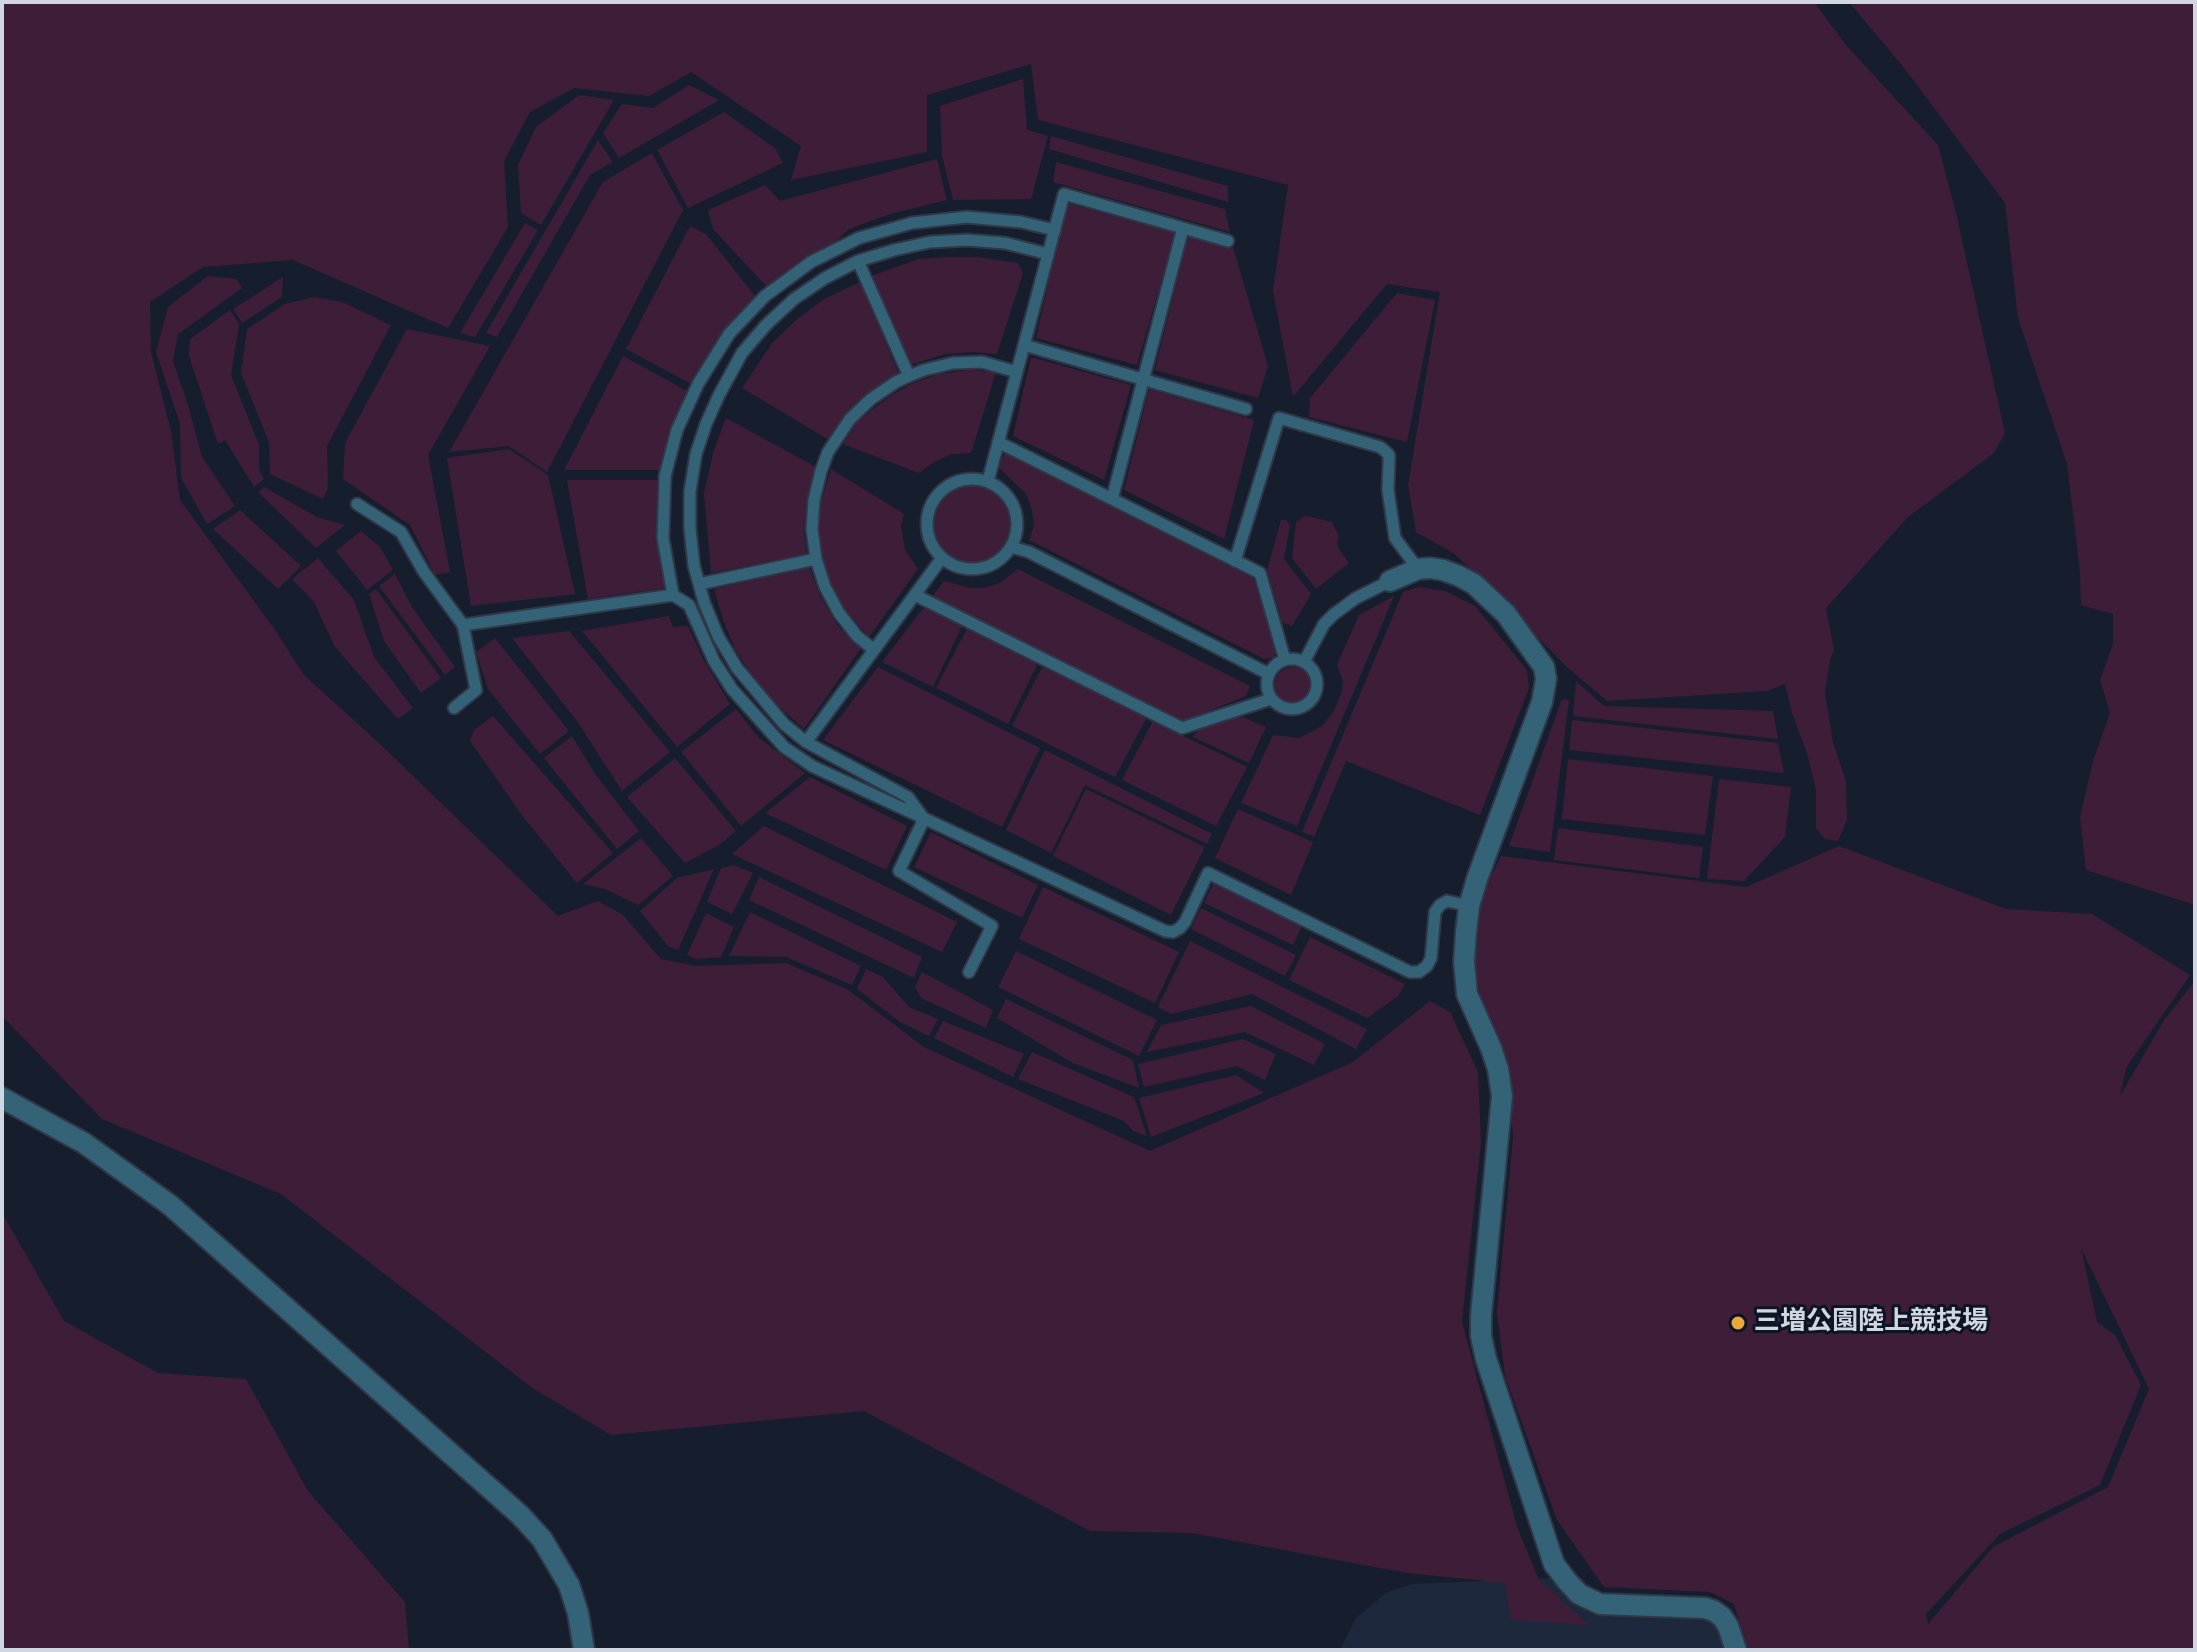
<!DOCTYPE html>
<html>
<head>
<meta charset="utf-8">
<style>
  body { margin:0 }
  #map { position:relative; width:2197px; height:1652px; overflow:hidden; background:#161e2e; font-family:"Nunito Sans",sans-serif }
  canvas { display:block }
  .frame { position:absolute; inset:0; border:4px solid #d1d7e2; pointer-events:none }
</style>
</head>
<body>
<div id="map">
<canvas width="2197" height="1652"></canvas>
<div class="frame"></div>
</div>
<script>
const context = document.querySelector('canvas').getContext('2d');
context.lineJoin = 'round';
function fill(path, color) {
  context.fillStyle = color;
  context.fill(path, 'evenodd');
}
function poly(rows) {
  const path = new Path2D();
  for (const r of rows) {
    if (r.length === 3) {
      path.moveTo(r[0] + r[2], r[1]);
      path.arc(r[0], r[1], r[2], 0, 2 * Math.PI);
      continue;
    }
    path.moveTo(r[0], r[1]);
    for (let i = 2; i < r.length; i += 2) path.lineTo(r[i], r[i + 1]);
  }
  return path;
}
function stroke(path, color, width, dash) {
  context.strokeStyle = color;
  context.lineWidth = width;
  context.lineCap = dash ? 'butt' : 'round';
  context.setLineDash(dash || []);
  context.stroke(path);
}
function drawText(font, color, halo, rows, align = 'center') {
  context.font = font + ' "Nunito Sans","Noto Sans JP",sans-serif';
  context.lineWidth = 6;
  context.setLineDash([]);
  context.textBaseline = 'middle';
  context.strokeStyle = halo;
  context.fillStyle = color;
  for (const [text, x, y, turn = 0] of rows) {
    context.save();
    context.translate(x, y);
    context.rotate((+turn || 0) * Math.PI / 180);
    context.textAlign = isNaN(turn) ? turn : align;
    if (halo) context.strokeText(text, 0, 0);
    context.fillText(text, 0, 0);
    context.restore();
  }
}
fill(poly([
  [1552,1578,1559,1591,1601,1615,1703,1617,1721,1630,1728,1650,1340,1650,1356,1618,1386,1593,1396,1589,1412,1584]
]), '#1d283d');
fill(poly([
  [2,2,1814,2,1846,45,1938,145,1956,213,2005,433,1994,453,1908,517,1826,608,1834,650,1830,660,1825,693,1833,743,1846,781,1847,820,1838,841,1825,839,1816,828,1816,790,1807,753,1792,713,1785,684,1767,691,1607,701,1568,668,1455,554,1416,532,1408,485,1440,292,1387,284,1293,397,1273,291,1288,185,1038,120,1031,64,927,95,927,152,791,180,801,146,691,72,649,96,574,88,530,112,504,161,508,227,448,328,293,260,203,267,150,302,151,352,171,431,180,500,273,627,304,675,379,743,558,916,598,901,623,915,661,959,697,966,786,963,847,989,924,1047,1150,1151,1353,1062,1430,1001,1450,1012,1478,1072,1481,1142,1462,1322,1517,1527,1539,1580,1589,1625,1511,1620,1505,1583,1407,1573,1192,1533,1090,1531,864,1411,611,1435,531,1387,281,1194,102,1119,2,1016],
  [1849,2,2195,2,2195,905,2086,870,2080,817,2093,761,2110,713,2100,680,2113,644,2113,614,2081,605,2080,572,2067,464,2018,318,2005,203,1905,69],
  [1023,79,1027,130,1048,136,1031,199,953,200,942,156,940,106],
  [689,85,719,100,619,158,603,133,622,104,653,108],
  [579,95,614,100,541,225,521,213,518,165,536,127],
  [724,112,775,148,783,163,688,208,657,150],
  [1051,136,1228,186,1228,202,1049,149],
  [598,140,613,162,590,175,497,337,486,333],
  [652,153,683,210,547,472,509,446,449,452,603,182],
  [937,159,947,200,890,214,849,229,834,243,797,264,767,287,713,229,708,210,765,185,780,201],
  [1056,162,1225,209,1230,232,1053,182],
  [1066,203,1175,233,1137,365,1036,338],
  [525,223,538,230,475,337,460,333],
  [690,226,706,234,755,296,729,324,707,357,693,385,626,349],
  [1188,236,1233,247,1268,366,1258,398,1155,370],
  [947,257,978,257,1018,263,1023,273,997,354,974,352,945,354,910,365,871,276,919,259],
  [208,276,236,279,242,288,178,334,173,361,189,408,202,457,235,506,207,524,181,478,180,424,156,352,168,307],
  [283,277,282,297,242,323,233,309],
  [860,282,898,372,851,411,829,440,742,388,773,342,796,320,824,299],
  [1397,293,1435,300,1407,442,1309,417,1310,398],
  [314,297,342,302,391,325,327,446,328,488,323,499,270,474,269,442,241,373,247,329,285,304],
  [230,310,239,324,231,375,259,445,259,470,264,479,254,487,225,440,218,444,189,356,190,339],
  [407,329,490,346,428,455,450,572,435,575,410,525,343,479,345,443],
  [623,356,689,392,671,430,660,470,564,470],
  [1031,357,1131,385,1104,480,1013,436],
  [969,370,996,372,971,453,952,454,934,462,919,473,843,444,857,422,887,398,911,384,939,374],
  [1149,389,1254,420,1224,539,1124,490],
  [726,418,816,467,806,504,804,532,807,554,711,573,704,493,713,453],
  [509,449,548,475,575,594,471,606,447,458],
  [1005,453,1253,578,1277,649,1273,658,1264,659,1029,540,1034,526,1032,510,1026,494,998,467],
  [831,469,904,514,901,525,905,550,918,569,869,637,844,609,831,586,823,559,818,532,821,503],
  [659,480,657,537,665,588,588,599,567,480],
  [972,524,40],
  [264,487,317,517,345,525,316,548,258,492],
  [240,510,301,566,278,589,213,529],
  [1306,516,1332,522,1339,536,1337,542,1339,549,1349,563,1316,589,1292,558,1296,522],
  [1281,520,1286,520,1290,525,1284,559,1311,594,1292,626,1282,622,1267,570],
  [361,531,380,547,393,570,367,590,336,551],
  [318,558,354,600,374,657,413,708,398,719,335,647,314,602,292,579],
  [809,566,820,596,838,626,861,648,804,729,777,705,755,680,736,651,724,623,714,589],
  [1018,569,1250,686,1246,696,1181,722,932,597,944,581,970,588,984,588,1000,583],
  [395,574,412,607,455,667,445,675,379,586],
  [1418,587,1445,591,1475,606,1527,670,1529,688,1480,815,1346,761,1314,837,1302,832,1403,592],
  [376,589,441,678,421,693,384,641,369,594],
  [1394,596,1297,826,1241,803,1273,735,1299,738,1322,726,1334,711,1342,691,1343,681,1337,665,1359,615],
  [924,607,963,624,933,687,882,662],
  [669,616,673,627,688,626,703,659,730,704,677,747,582,631],
  [968,627,1038,663,1008,724,936,688],
  [569,631,670,752,622,791,577,721,512,638],
  [495,638,569,731,540,754,488,689,476,652],
  [878,667,1040,748,1002,827,823,740],
  [1042,667,1147,717,1115,777,1012,726],
  [1293,685,18],
  [1576,681,1604,706,1773,711,1778,739,1573,716],
  [1562,699,1569,700,1550,852,1509,846],
  [736,709,758,737,805,773,741,826,681,752],
  [1238,715,1266,727,1249,763,1193,737,1198,730],
  [493,716,613,853,577,883,524,818,470,741,474,730],
  [1572,720,1778,743,1784,773,1569,750],
  [1153,721,1247,767,1216,826,1122,780],
  [572,736,595,774,639,831,617,849,544,758],
  [1045,750,1212,834,1207,844,1085,785,1051,853,1006,830],
  [675,758,736,831,719,845,685,863,627,797],
  [1568,759,1713,776,1705,835,1562,819],
  [810,777,907,826,886,870,765,813],
  [1719,779,1791,787,1785,837,1744,881,1707,879],
  [1086,789,1205,847,1171,915,1053,856],
  [1238,809,1313,842,1291,895,1215,858],
  [764,826,957,922,942,952,732,854],
  [1558,828,1703,847,1699,878,1554,860],
  [931,832,1038,885,1022,918,914,867],
  [641,838,673,876,638,905,605,889,583,884],
  [1839,846,2006,909,2092,914,2190,975,2126,1068,2120,1096,2164,1020,2195,981,2195,1650,1748,1650,1734,1604,1710,1592,1604,1587,1557,1520,1505,1376,1497,1313,1513,1137,1509,1081,1484,1011,1477,982,1475,952,1481,897,1501,856,1746,887],
  [2081,1248,2149,1389,2108,1487,1993,1547,1928,1624,1926,1614,2000,1534,2100,1485,2141,1385,2115,1335,2097,1322],
  [734,865,753,873,732,914,707,902,721,868],
  [714,869,678,950,668,946,640,911,677,878],
  [759,877,922,957,914,978,749,900],
  [1214,882,1303,924,1293,945,1204,903],
  [1043,887,1179,952,1155,1003,1019,939],
  [1201,908,1296,955,1285,976,1191,929],
  [750,912,861,966,852,985,786,957,729,956],
  [706,913,734,927,721,957,696,959,687,955],
  [1310,937,1405,984,1398,996,1367,1018,1289,980],
  [1190,941,1367,1029,1356,1049,1252,994,1171,1014,1158,1007],
  [1016,951,1157,1020,1139,1056,998,987],
  [866,969,883,977,909,1007,938,1019,929,1036,900,1022,857,989],
  [922,972,993,1010,986,1028,921,998,915,987],
  [1006,999,1133,1060,1139,1088,1073,1063,997,1018],
  [1251,1006,1325,1044,1314,1065,1245,1032,1147,1052,1161,1025],
  [943,1021,1024,1054,1013,1077,934,1038],
  [1243,1039,1276,1054,1265,1080,1237,1066,1144,1087,1138,1064],
  [1032,1052,1134,1097,1147,1136,1133,1131,1124,1121,1018,1079],
  [1236,1075,1264,1093,1151,1137,1139,1098],
  [2,1213,64,1321,158,1373,246,1379,308,1491,405,1602,409,1650,2,1650]
]), '#3e1d39');
const service = poly([
  [1183,228,1228,241],
  [858,261,909,376],
  [1024,345,1246,409],
  [998,442,1260,573,1285,660],
  [972,524,45],
  [988,481,1064,194,1183,228,1112,499],
  [357,504,401,532,424,572,463,625,673,595,689,605,714,661,732,689,784,747,812,766,1165,931,1173,932,1180,928,1185,922,1208,873,1410,972,1419,972,1427,966,1431,958,1435,912,1440,905,1447,901,1469,906],
  [1011,547,1029,552,1269,674],
  [1235,561,1279,418,1380,447,1385,451,1389,455,1389,461,1388,490,1395,538,1418,569],
  [699,584,816,559],
  [673,595,663,538,665,476,677,430,698,384,729,334,765,296,811,262,859,238,912,223,967,217,1021,222,1055,230],
  [915,595,1182,728,1271,699],
  [874,650,857,636,839,613,825,587,816,559,812,529,814,500,821,471,828,452,850,419,871,399,896,382,909,376,924,370,953,363,982,362,1017,372],
  [1292,684,25],
  [1304,662,1324,624,1334,614,1356,598,1390,581],
  [454,708,476,690,463,625],
  [806,742,942,558],
  [924,819,908,797,806,742,784,724,737,668,718,636,704,602,694,566,690,529,690,491,696,454,706,424,719,395,742,353,766,325,794,299,825,278,858,261,894,250,930,242,967,240,1005,243,1048,254],
  [924,819,899,871,992,926,969,972]
]);
const tertiary = poly([
  [1390,581,1418,569,1430,568,1443,570,1459,576,1474,584,1506,614,1544,667,1546,679,1542,702,1477,879,1469,906,1466,932,1464,962,1467,994,1491,1048,1498,1069,1502,1096,1481,1315,1481,1336,1486,1359,1554,1564,1567,1581,1579,1594,1600,1604,1705,1608,1714,1611,1722,1617,1728,1626,1736,1650],
  [2,1098,84,1143,170,1205,520,1515,542,1539,569,1585,578,1613,584,1650]
]);
stroke(service, '#303847', 15);
stroke(tertiary, '#303847', 24);
stroke(service, '#346276', 11);
stroke(tertiary, '#346276', 20);
for (const [x, y, r, color] of [
  [1738,1323,8,"#eaaa39"]
]) {
  const dot = new Path2D();
  dot.arc(x, y, r, 0, 2 * Math.PI);
  context.fillStyle = color;
  context.fill(dot);
  stroke(dot, '#0d1524', 3);
}
drawText('bold 26px', '#d1d7e2', '#0d1524', [
  ["三増公園陸上競技場",1754,1323]
], 'left');
</script>
</body>
</html>
